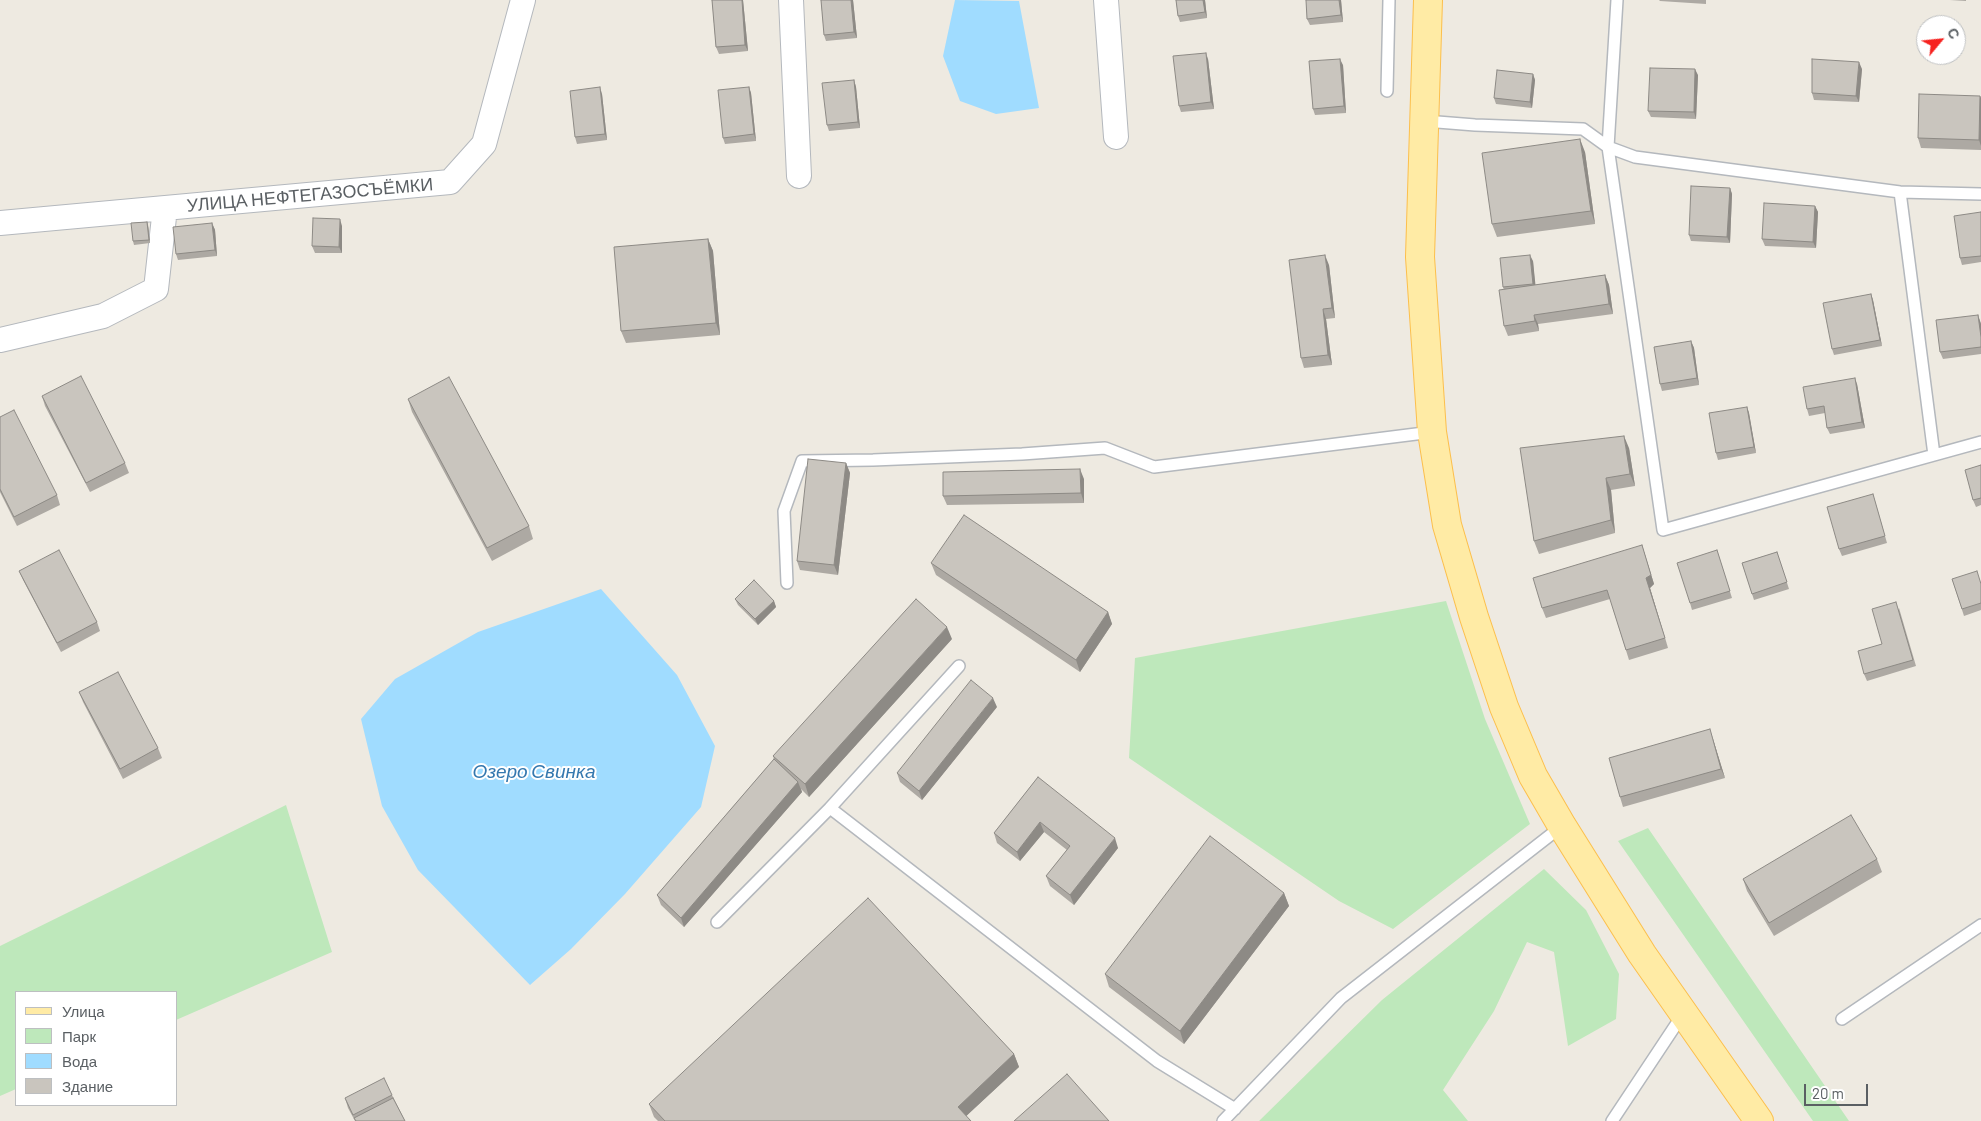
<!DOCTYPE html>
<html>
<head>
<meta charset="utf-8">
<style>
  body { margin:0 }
  #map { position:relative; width:1981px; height:1121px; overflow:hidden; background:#eeeae1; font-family:Barlow,sans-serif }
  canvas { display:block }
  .legend { position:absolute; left:15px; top:991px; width:162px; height:115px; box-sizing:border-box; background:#fff; border:1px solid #bdbfc1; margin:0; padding:6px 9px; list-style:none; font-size:15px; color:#5a5f63 }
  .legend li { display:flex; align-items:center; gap:10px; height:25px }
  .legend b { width:25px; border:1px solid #bdbfc1 }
  .north { position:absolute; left:1916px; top:15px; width:50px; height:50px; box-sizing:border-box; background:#fff; border:1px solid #bdbfc1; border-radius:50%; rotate:62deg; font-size:14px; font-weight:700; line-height:20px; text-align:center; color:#5a5f63 }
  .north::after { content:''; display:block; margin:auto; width:18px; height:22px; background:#f6221f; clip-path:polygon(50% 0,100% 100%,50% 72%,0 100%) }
  .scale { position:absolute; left:1804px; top:1084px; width:64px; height:22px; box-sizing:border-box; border:2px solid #5a5f63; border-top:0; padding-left:6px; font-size:15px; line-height:18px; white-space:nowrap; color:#5a5f63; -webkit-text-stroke:4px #fff; paint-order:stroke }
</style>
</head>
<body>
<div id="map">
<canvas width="1981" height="1121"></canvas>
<ul class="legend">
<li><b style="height:6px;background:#ffeba5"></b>Улица</li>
<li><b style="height:14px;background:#bee8bb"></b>Парк</li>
<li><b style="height:14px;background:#a0dcff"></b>Вода</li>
<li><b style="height:14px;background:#c9c5be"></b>Здание</li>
</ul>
<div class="north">С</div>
<div class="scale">20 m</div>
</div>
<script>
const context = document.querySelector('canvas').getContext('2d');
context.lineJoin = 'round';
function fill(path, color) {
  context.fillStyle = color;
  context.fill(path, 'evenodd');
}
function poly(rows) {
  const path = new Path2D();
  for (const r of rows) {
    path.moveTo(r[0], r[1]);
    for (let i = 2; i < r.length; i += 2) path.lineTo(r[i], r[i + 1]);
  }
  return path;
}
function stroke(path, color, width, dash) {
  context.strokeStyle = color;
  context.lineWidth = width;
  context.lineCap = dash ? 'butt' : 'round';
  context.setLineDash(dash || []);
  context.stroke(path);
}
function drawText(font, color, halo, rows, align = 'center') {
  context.font = font + ' Barlow,sans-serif';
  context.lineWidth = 4;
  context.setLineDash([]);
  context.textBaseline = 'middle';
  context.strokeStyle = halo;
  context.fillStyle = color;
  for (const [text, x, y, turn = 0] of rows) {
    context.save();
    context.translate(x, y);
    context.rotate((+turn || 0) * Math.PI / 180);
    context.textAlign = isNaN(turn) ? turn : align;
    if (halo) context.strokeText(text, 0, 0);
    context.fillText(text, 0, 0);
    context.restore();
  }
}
fill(poly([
  [1446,601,1485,719,1530,824,1393,929,1339,901,1129,758,1135,658],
  [286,805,332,952,176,1020,176,992,16,992,16,1089,0,1096,0,946],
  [1648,828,1849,1121,1813,1121,1618,841],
  [1544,869,1586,910,1619,974,1616,1019,1568,1046,1554,952,1527,942,1494,1011,1443,1090,1468,1121,1259,1121,1382,1000]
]), '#bee8bb');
fill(poly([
  [955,0,1019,1,1039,108,996,114,960,101,943,56],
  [601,589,677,675,715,746,701,807,625,894,571,949,530,985,418,870,382,806,361,719,395,679,478,632]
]), '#a0dcff');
const lane = poly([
  [1617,0,1608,147,1663,530,1981,442],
  [1387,91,1389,0],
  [1425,121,1475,125,1583,129,1608,147,1635,157,1900,192,1981,194],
  [1900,192,1934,455],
  [787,583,784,511,802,461,873,460,1022,454,1105,448,1154,467,1432,432],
  [959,666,830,808,1157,1061,1235,1109],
  [717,922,830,808],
  [1842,1019,1981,925],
  [1223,1121,1341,998,1562,826],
  [1612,1121,1683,1014]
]);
const street = poly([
  [791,0,799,176],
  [1106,0,1116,137],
  [0,223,450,182,484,144,523,0],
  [0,340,103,316,156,289,165,208]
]);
const primary = poly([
  [1428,0,1420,257,1432,432,1447,525,1474,617,1504,707,1533,776,1562,826,1642,954,1759,1121]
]);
stroke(lane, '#b4b8bd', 14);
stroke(street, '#b4b8bd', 26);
stroke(primary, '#fcbf4c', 30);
stroke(lane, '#fff', 11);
stroke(street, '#fff', 24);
stroke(primary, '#ffeba5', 28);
fill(poly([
  [712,0,743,0,748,51,719,54,716,47],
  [821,0,853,0,857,38,826,41,824,35],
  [1176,0,1205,0,1207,18,1180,22,1178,16],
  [1341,0,1343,22,1310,25,1307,19],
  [1659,0,1706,0,1706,4,1660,1],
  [1950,0,1966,0,1966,1],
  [1208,59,1214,109,1181,112,1179,106],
  [1343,65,1346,113,1315,115,1313,109],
  [1862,69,1859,102,1814,100,1812,93],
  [1533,74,1535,80,1532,108,1496,104,1494,98],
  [1698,75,1696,119,1651,117,1648,111],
  [854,80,856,87,860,128,829,131,827,125],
  [749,87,751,93,756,141,725,144,723,138],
  [602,94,607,140,577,144,575,137],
  [1980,96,1981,98,1981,150,1921,148,1918,138],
  [1585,152,1595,224,1497,237,1492,224],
  [1730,188,1732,194,1730,243,1691,241,1689,235],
  [1815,206,1818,212,1816,248,1765,246,1762,239],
  [1981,212,1981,262,1962,265,1960,258],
  [147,222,148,225,150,243,134,245,133,241],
  [212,223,215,230,217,256,178,260,176,254],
  [342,226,342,253,315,253,312,246],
  [708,239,713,251,720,335,626,343,621,331],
  [1533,261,1535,285,1605,275,1609,285,1613,314,1538,324,1539,331,1508,336,1504,326,1504,290,1503,287],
  [1329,265,1335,318,1326,319,1332,365,1304,368,1301,358],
  [1871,294,1873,300,1882,346,1834,355,1832,349],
  [1978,315,1981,324,1981,354,1943,359,1940,352],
  [1691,341,1694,348,1699,385,1662,391,1660,384],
  [1857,384,1865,428,1830,434,1827,428,1825,413,1809,416,1807,409],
  [42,396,125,463,129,473,90,492,45,406],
  [408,399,529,526,533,539,492,561,412,412],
  [1747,407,1749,413,1756,453,1718,460,1716,453],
  [0,417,57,495,60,505,17,526,0,492],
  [1629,448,1635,486,1611,490,1615,533,1539,554,1534,541],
  [846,463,850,473,838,575,800,570,797,561],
  [1981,465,1981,505,1976,507,1973,500],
  [1084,479,1084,503,947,505,943,496],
  [1873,494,1887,543,1842,556,1839,549],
  [1642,545,1654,584,1650,588,1668,648,1629,660,1610,599,1546,618,1542,608],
  [1717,550,1732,598,1692,610,1690,603],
  [1777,552,1789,589,1754,600,1742,563],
  [931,563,1108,612,1112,624,1080,672,936,575],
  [19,571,97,622,100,631,61,652,23,580],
  [1952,579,1981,584,1981,610,1964,616],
  [735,599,774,601,776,607,758,625,738,605],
  [1899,608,1916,666,1867,681,1864,674,1882,644],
  [952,639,809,797,801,789,802,792,684,927,661,905,657,895,774,759,773,756],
  [79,692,158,748,162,758,123,779,83,702],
  [997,707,922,800,900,782,897,773],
  [1713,739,1725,778,1623,807,1620,797],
  [1038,777,1118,848,1074,905,1050,886,1046,876,1067,850,1044,832,1020,861,997,843,994,833],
  [1877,859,1882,872,1774,936,1747,891,1743,879],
  [1284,893,1289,906,1184,1044,1109,987,1105,974],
  [1014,1054,1019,1067,966,1116,971,1121,658,1121,654,1117,649,1104],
  [392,1095,405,1121,355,1121,348,1108,345,1098]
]), '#ada9a3');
fill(poly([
  [742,0,743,0,748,51,745,45],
  [851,0,853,0,857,38,854,32],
  [1203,0,1205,0,1207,18,1205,12],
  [1339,0,1341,0,1343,22,1341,15],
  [1206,53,1208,59,1214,109,1211,102],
  [1340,59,1343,65,1346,113,1344,106],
  [1859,62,1862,69,1859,102,1856,96],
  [1695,69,1698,75,1696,119,1694,112],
  [1533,74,1535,80,1532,108,1530,102],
  [854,80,856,87,860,128,858,122],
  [600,87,602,94,607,140,605,134],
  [749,87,751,93,756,141,754,134],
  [1980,96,1981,98,1981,146,1979,140],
  [1580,139,1585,152,1595,224,1591,211],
  [1730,188,1732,194,1730,243,1727,237],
  [1815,206,1818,212,1816,248,1813,242],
  [340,219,342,226,342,253,339,247],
  [147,222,148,225,150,243,149,240],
  [212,223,215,230,217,256,215,250],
  [708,239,713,251,720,335,716,323],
  [1325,255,1329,265,1335,318,1332,308],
  [1530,255,1533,261,1536,290,1533,284],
  [1605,275,1609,285,1613,314,1609,304],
  [1871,294,1873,300,1882,346,1880,340],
  [1323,309,1326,319,1332,365,1328,355],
  [1534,315,1538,324,1539,331,1535,321],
  [1978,315,1981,324,1981,337],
  [1691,341,1694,348,1699,385,1697,378],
  [1855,378,1857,384,1865,428,1862,422],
  [1747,407,1749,413,1756,453,1754,447],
  [1624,436,1629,448,1635,486,1630,474],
  [846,463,850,473,838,575,834,565],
  [1080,469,1084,479,1084,503,1081,493],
  [1606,478,1611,490,1615,533,1611,520],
  [1642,545,1654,584,1650,588,1668,648,1646,578],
  [774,601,776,607,758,625,755,619],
  [1108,612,1112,624,1080,672,1076,660],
  [947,627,952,639,809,797,805,784],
  [993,698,997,707,922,800,919,791],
  [1710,729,1713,739,1725,778,1721,769],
  [798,782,802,792,684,927,681,918],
  [1040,822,1044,832,1020,861,1017,852],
  [1115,838,1118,848,1074,905,1070,895],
  [1284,893,1289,906,1184,1044,1180,1031],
  [1014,1054,1019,1067,962,1120,958,1107]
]), '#8d8a85');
const building = poly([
  [712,0,742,0,745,45,716,47,712,0],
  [821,0,851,0,854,32,824,35,821,0],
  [1176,0,1203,0,1205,12,1178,16,1176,0],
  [1306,0,1339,0,1341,15,1307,19,1306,0],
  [1206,53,1211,102,1179,106,1173,56,1206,53],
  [1340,59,1344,106,1313,109,1309,61,1340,59],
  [1812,59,1859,62,1856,96,1812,93,1812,59],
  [1650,68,1695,69,1694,112,1648,111,1650,68],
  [1497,70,1533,74,1530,102,1494,98,1497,70],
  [854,80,858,122,827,125,822,83,854,80],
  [600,87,605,134,575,137,570,91,600,87],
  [749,87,754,134,723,138,718,90,749,87],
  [1919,94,1980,96,1979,140,1918,138,1919,94],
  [1580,139,1591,211,1492,224,1482,153,1580,139],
  [1691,186,1730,188,1727,237,1689,235,1691,186],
  [1764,203,1815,206,1813,242,1762,239,1764,203],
  [1981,212,1981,256,1960,258,1954,216,1981,212],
  [313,218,340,219,339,247,312,246,313,218],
  [147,222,149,240,133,241,131,223,147,222],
  [212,223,215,250,176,254,173,227,212,223],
  [708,239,716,323,621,331,614,247,708,239],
  [1325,255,1332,308,1323,309,1328,355,1301,358,1289,260,1325,255],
  [1530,255,1533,284,1503,287,1500,258,1530,255],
  [1605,275,1609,304,1534,315,1535,321,1504,326,1499,290,1605,275],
  [1871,294,1880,340,1832,349,1823,303,1871,294],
  [1978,315,1981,337,1981,347,1940,352,1936,320,1978,315],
  [1691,341,1697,378,1660,384,1654,347,1691,341],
  [81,376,125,463,86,483,42,396,81,376],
  [449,377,529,526,487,548,408,399,449,377],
  [1855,378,1862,422,1827,428,1824,406,1807,409,1803,387,1855,378],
  [1747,407,1754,447,1716,453,1709,413,1747,407],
  [14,410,57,495,14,517,0,489,0,417,14,410],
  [1624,436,1630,474,1606,478,1611,520,1534,541,1520,448,1624,436],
  [808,459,846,463,834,565,797,561,808,459],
  [1981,465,1981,498,1973,500,1965,470,1981,465],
  [1080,469,1081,493,943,496,943,472,1080,469],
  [1873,494,1885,536,1839,549,1827,507,1873,494],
  [964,515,1108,612,1076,660,931,563,964,515],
  [1642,545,1651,575,1646,578,1665,638,1626,650,1607,590,1542,608,1533,578,1642,545],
  [59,550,97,622,57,643,19,571,59,550],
  [1717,550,1730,591,1690,603,1677,563,1717,550],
  [1777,552,1787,582,1752,594,1742,563,1777,552],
  [1977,571,1981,584,1981,603,1962,609,1952,579,1977,571],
  [754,580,774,601,755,619,735,599,754,580],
  [916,599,947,627,805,784,773,756,916,599],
  [1896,602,1913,660,1864,674,1858,651,1882,644,1872,609,1896,602],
  [118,672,158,748,120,769,79,692,118,672],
  [971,680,993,698,919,791,897,773,971,680],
  [1710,729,1721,769,1620,797,1609,758,1710,729],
  [774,759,798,782,681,918,657,895,774,759],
  [1038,777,1115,838,1070,895,1046,876,1070,846,1040,822,1017,852,994,833,1038,777],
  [1851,815,1877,859,1769,923,1743,879,1851,815],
  [1210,836,1284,893,1180,1031,1105,974,1210,836],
  [868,898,1014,1054,958,1107,971,1121,665,1121,649,1104,868,898],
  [1067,1074,1109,1121,1014,1121,1067,1074],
  [384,1078,392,1095,353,1115,345,1098,384,1078],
  [393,1098,405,1121,356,1121,354,1118,393,1098]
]);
fill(building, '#c9c5be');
stroke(building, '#8d8a85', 1);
drawText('18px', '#5a5f63', '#fff', [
  ["УЛИЦА НЕФТЕГАЗОСЪЁМКИ",310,195,-5]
]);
drawText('italic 19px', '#3478af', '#fff', [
  ["Озеро Свинка",534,772]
]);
</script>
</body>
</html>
